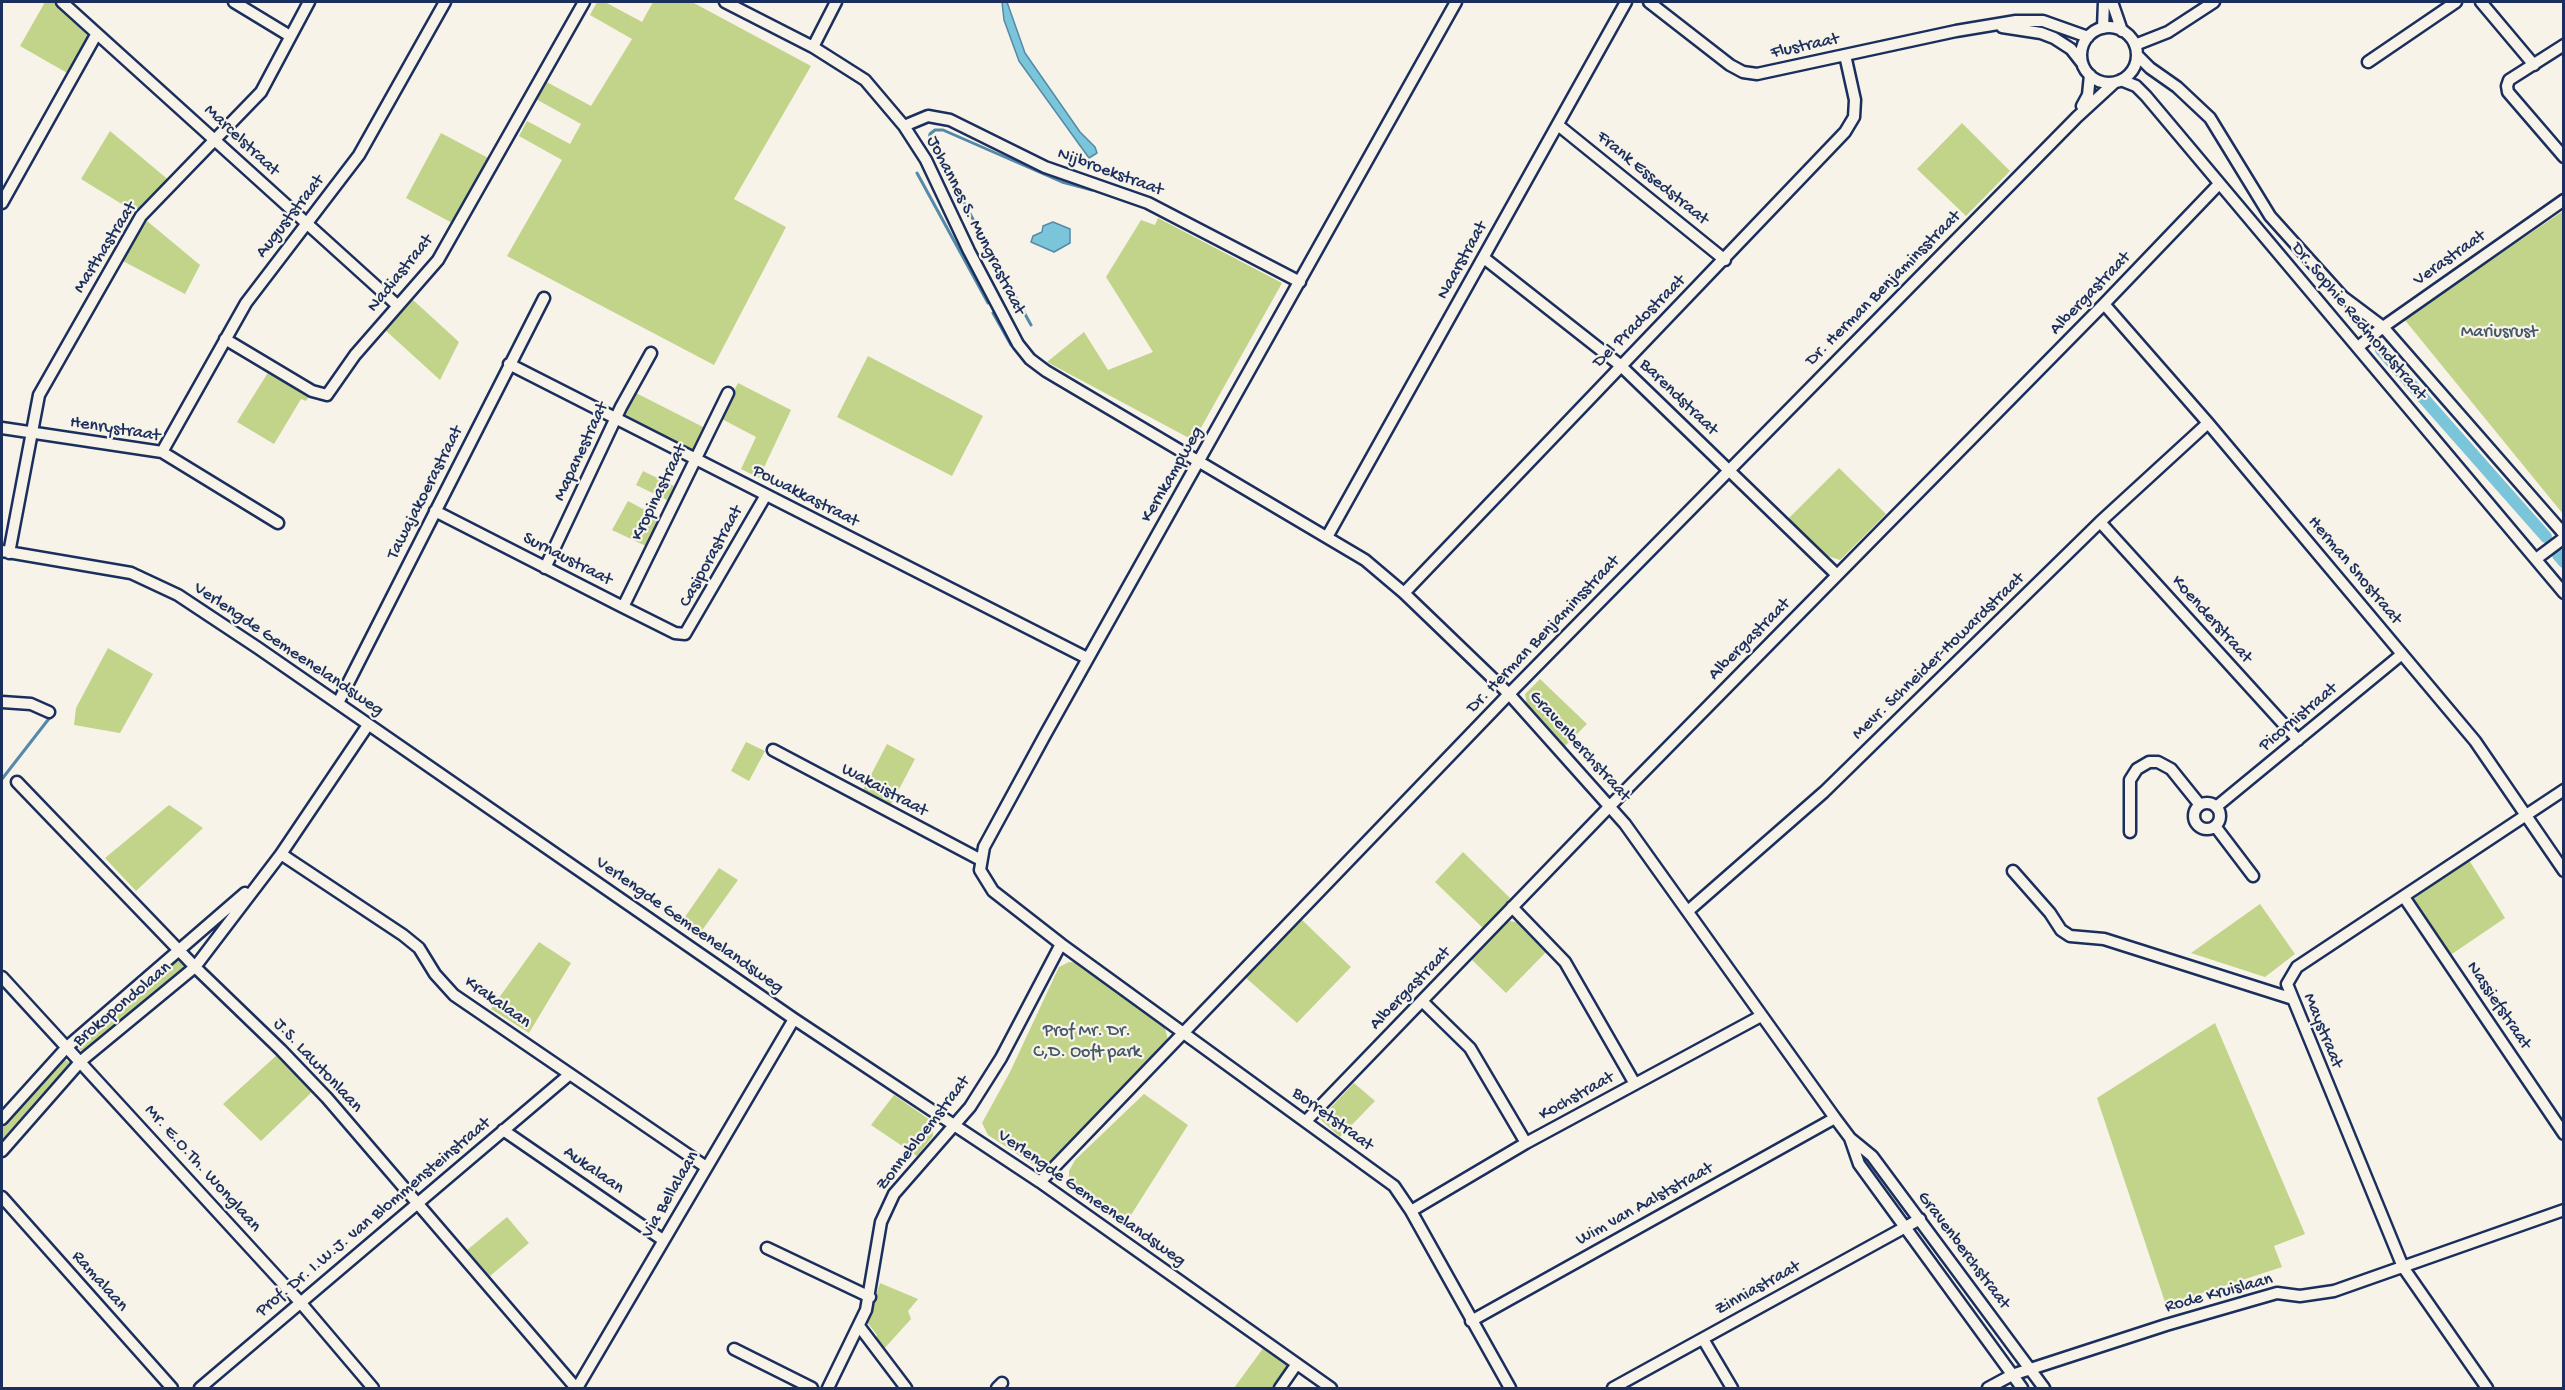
<!DOCTYPE html>
<html>
<head>
<meta charset="utf-8">
<style>
  body { margin:0 }
  #map { position:relative; width:2565px; height:1390px; overflow:hidden; background:#f7f3e8; font-family:"Gochi Hand",sans-serif }
  canvas { display:block }
  .frame { position:absolute; inset:0; border:3px solid #1b2f5e; pointer-events:none }
</style>
</head>
<body>
<div id="map">
<canvas width="2565" height="1390"></canvas>
<div class="frame"></div>
</div>
<script>
const context = document.querySelector('canvas').getContext('2d');
context.lineJoin = 'round';
function fill(path, color) {
  context.fillStyle = color;
  context.fill(path, 'evenodd');
}
function poly(rows) {
  const path = new Path2D();
  for (const r of rows) {
    if (r.length === 3) {
      path.moveTo(r[0] + r[2], r[1]);
      path.arc(r[0], r[1], r[2], 0, 2 * Math.PI);
      continue;
    }
    path.moveTo(r[0], r[1]);
    for (let i = 2; i < r.length; i += 2) path.lineTo(r[i], r[i + 1]);
  }
  return path;
}
function stroke(path, color, width, dash) {
  context.strokeStyle = color;
  context.lineWidth = width;
  context.lineCap = dash ? 'butt' : 'round';
  context.setLineDash(dash || []);
  context.stroke(path);
}
function drawText(font, color, halo, rows, align = 'center') {
  context.font = font + ' "Gochi Hand",sans-serif';
  context.lineWidth = 4.5;
  context.setLineDash([]);
  context.textBaseline = 'middle';
  context.strokeStyle = halo;
  context.fillStyle = color;
  for (const [text, x, y, turn = 0] of rows) {
    context.save();
    context.translate(x, y);
    context.rotate((+turn || 0) * Math.PI / 180);
    context.textAlign = isNaN(turn) ? turn : align;
    if (halo) context.strokeText(text, 0, 0);
    context.fillText(text, 0, 0);
    context.restore();
  }
}
fill(poly([
  [45,2,55,2,89,37,69,74,20,46],
  [597,2,605,2,642,22,653,2,692,2,811,66,734,199,786,227,714,365,507,256,562,160,519,136,527,121,570,144,581,124,534,98,543,80,591,106,632,39,590,15],
  [1962,123,2010,171,1966,216,1917,169],
  [110,131,171,182,138,214,81,179],
  [441,133,490,159,454,224,406,198],
  [2563,211,2563,514,2404,319],
  [1158,218,1282,283,1202,426,1197,434,1189,438,1047,362,1084,332,1108,370,1153,352,1106,277,1141,220,1155,225],
  [147,221,200,265,185,294,123,261],
  [412,299,459,342,440,380,384,329],
  [868,356,983,416,952,476,837,417],
  [269,371,309,396,306,401,301,399,274,444,237,422],
  [738,383,791,410,759,478,741,469,756,437,720,418],
  [634,392,707,429,695,452,625,418,625,412],
  [1839,468,1886,514,1840,560,1825,555,1788,519],
  [643,471,674,486,667,500,636,485],
  [628,501,662,519,648,547,612,530],
  [108,648,153,674,120,733,74,725,76,708],
  [1540,679,1587,724,1565,746,1527,704,1525,694],
  [746,742,765,751,749,781,731,771],
  [887,744,915,759,889,808,861,794],
  [169,805,203,828,136,891,105,858],
  [1463,852,1512,900,1484,929,1435,882],
  [2469,860,2505,918,2449,956,2412,900],
  [719,868,738,880,698,936,680,924],
  [2260,904,2295,954,2265,977,2191,953],
  [1301,919,1351,967,1297,1023,1245,977],
  [1510,921,1520,923,1548,950,1506,993,1470,958,1504,923],
  [539,942,571,963,529,1033,491,1009],
  [179,961,185,966,183,968,87,1051,80,1050,79,1044,93,1032,174,962],
  [1069,962,1080,963,1164,1024,1168,1040,1168,1044,1053,1164,1037,1167,988,1135,982,1123,1010,1072,1059,967],
  [2215,1023,2305,1234,2274,1246,2282,1267,2166,1305,2097,1098],
  [277,1055,313,1091,261,1141,223,1104],
  [65,1060,70,1062,69,1068,2,1144,2,1128,60,1062],
  [1354,1083,1375,1101,1340,1137,1320,1119],
  [1144,1094,1188,1125,1124,1226,1076,1191,1069,1183,1069,1171,1075,1160],
  [894,1095,933,1122,933,1136,917,1156,871,1125],
  [507,1217,529,1243,490,1276,467,1250],
  [880,1283,918,1299,908,1311,911,1319,883,1350,876,1340,877,1335,867,1322],
  [1264,1347,1291,1368,1276,1388,1234,1388]
]), '#c1d489');
const water = poly([
  [1002,2,1007,2,1025,53,1080,132,1095,147,1097,153,1089,158,1019,61,1004,20,1002,2],
  [1053,222,1070,229,1070,243,1054,252,1031,242,1033,236,1042,232,1043,226,1053,222]
]);
fill(water, '#7ac5da');
stroke(water, '#5489a8', 1.5);
stroke(poly([
  [917,173,988,303],
  [993,313,1011,345],
  [1031,325,929,139,930,134,935,130,943,130,1062,182,1092,190],
  [2,779,51,716]
]), '#5489a8', 3);
stroke(poly([
  [2381,350,2546,537],
  [2558,555,2564,562]
]), '#7ac5da', 12);
const minor = poly([
  [62,2,397,305],
  [234,2,290,36],
  [725,2,813,47,865,80,904,126,926,160,969,251,1018,344,1030,359,1046,371,1365,560,1404,593,1509,694,1625,824,1835,1118,1850,1138,1872,1156,2044,1388],
  [1456,2,1045,735,984,847,980,870,993,891,1061,944,1394,1186,1411,1211,1510,1388],
  [1649,2,1730,65,1743,72,1757,74,1956,31,2016,21,2043,21,2088,37],
  [2112,2,2122,31],
  [2481,2,2534,65],
  [2002,27,2041,33,2054,38,2071,49,2082,63],
  [2109,55,28],
  [2103,28,2104,2],
  [2135,45,2168,32,2214,2],
  [2564,45,2509,80,2507,86,2508,92,2564,157],
  [813,47,836,2],
  [2137,55,2150,68,2177,87,2210,118,2270,216,2343,297,2383,327,2564,534],
  [2368,62,2456,2],
  [2121,80,2136,86,2146,96,2564,593],
  [2082,106,2088,95,2090,75],
  [1558,125,1725,260],
  [904,126,928,116,950,120,1045,167,1148,203,1300,282],
  [2,203,96,35],
  [1484,258,1620,365,1837,575],
  [2104,304,2208,423,2475,741,2564,871],
  [225,339,312,391,327,395,355,355,438,260,584,2],
  [2358,347,2383,327,2564,200],
  [509,364,1087,658],
  [2,428,162,452,278,523],
  [162,452,246,303,359,155,445,2],
  [435,511,623,607,675,633,685,634,766,495],
  [2100,522,2298,740],
  [1327,537,1626,2],
  [2,551,131,573,178,595,258,648,794,1019,1040,1182,1331,1388],
  [9,553,39,395,141,216,261,92,309,2],
  [2536,559,2564,538],
  [545,568,621,407,651,353],
  [1404,593,1845,132,1854,117,1855,100,1845,55],
  [623,607,728,393],
  [2,702,31,704,49,712],
  [338,703,544,298],
  [773,750,981,860],
  [17,782,195,967,281,1050,327,1098,576,1388],
  [2207,816,13],
  [2216,807,2402,654],
  [2215,826,2253,876],
  [2130,832,2130,780,2137,769,2149,762,2158,762,2171,769,2200,805],
  [281,854,403,935,419,948,435,974,454,995,706,1167],
  [2013,871,2050,913,2061,930,2070,936,2104,939,2290,998],
  [2404,897,2564,1134],
  [1512,907,1565,962,1635,1084],
  [1688,911,1824,792,2100,522,2208,423],
  [2,977,300,1302,373,1388],
  [1422,1001,1470,1048,1526,1143],
  [2,1119,67,1047,245,893],
  [1306,1121,1610,806,2104,304,2219,184],
  [503,1130,663,1240],
  [1850,1138,1859,1164,2022,1388],
  [2,1151,81,1061,195,967,281,854,368,725],
  [1040,1182,1509,694,2077,117,2114,83],
  [2,1197,172,1388],
  [1411,1211,1526,1143,1761,1016],
  [767,1248,870,1297],
  [1471,1321,1835,1118],
  [859,1326,906,1388],
  [1703,1339,1732,1388],
  [734,1349,812,1388],
  [200,1388,570,1074],
  [577,1388,794,1019],
  [828,1388,866,1310,881,1222,894,1194,970,1107,1001,1058,1061,944],
  [997,1388,1002,1383],
  [1280,1388,1296,1365],
  [1613,1388,1920,1219],
  [1988,1388,2012,1375,2166,1325,2256,1299,2277,1293,2300,1296,2334,1291,2564,1210],
  [2487,1388,2403,1267,2287,984,2297,967,2564,790]
]);
stroke(minor, '#1b2f5e', 15);
stroke(minor, '#f7f3e8', 10);
drawText('18px', '#1b2f5e', '#f7f3e8', [
  ["Flustraat",1805,47,-12],
  ["Marcelstraat",241,141,43],
  ["Nijbroekstraat",1110,173,20],
  ["Frank Essedstraat",1652,179,39],
  ["Auguststraat",291,217,-52],
  ["Johannes S. Mungrastraat",975,226,63],
  ["Marthastraat",106,248,-58],
  ["Verastraat",2450,259,-35],
  ["Naarstraat",1463,261,-61],
  ["Nadiastraat",401,274,-51],
  ["Dr. Herman Benjaminsstraat",1884,289,-45],
  ["Albergastraat",2091,294,-46],
  ["Del Pradostraat",1640,322,-45],
  ["Dr. Sophie Redmondstraat",2358,322,50],
  ["Barendstraat",1678,398,44],
  ["Henrystraat",115,430,9],
  ["Mapanestraat",582,452,-65],
  ["Kernkampweg",1173,475,-60],
  ["Tawajakoerastraat",426,493,-63],
  ["Kropinastraat",660,493,-64],
  ["Powakkastraat",805,497,27],
  ["Casiporastraat",712,557,-61],
  ["Surnaustraat",567,560,27],
  ["Herman Snostraat",2354,571,50],
  ["Koenderstraat",2211,620,48],
  ["Dr. Herman Benjaminsstraat",1544,635,-46],
  ["Albergastraat",1750,640,-45],
  ["Verlengde Gemeenelandsweg",288,650,34],
  ["Mevr. Schneider-Howardstraat",1939,657,-44],
  ["Picornistraat",2299,718,-40],
  ["Gravenberchstraat",1579,747,48],
  ["Wakaistraat",884,791,28],
  ["Verlengde Gemeenelandsweg",689,926,35],
  ["Albergastraat",1411,989,-46],
  ["Krakalaan",497,1003,35],
  ["Brokopondolaan",123,1005,-40],
  ["Nassiefstraat",2498,1006,56],
  ["Maystraat",2322,1031,68],
  ["J.S. Lawtonlaan",317,1066,47],
  ["Kochstraat",1577,1097,-29],
  ["Borretstraat",1332,1120,36],
  ["Zonnebloemstraat",924,1134,-52],
  ["Mr. E.O.Th. Wonglaan",202,1169,48],
  ["Aukalaan",593,1171,35],
  ["Via Bellalaan",671,1195,-60],
  ["Verlengde Gemeenelandsweg",1091,1199,35],
  ["Wim van Aalststraat",1645,1205,-29],
  ["Prof. Dr. I.W.J. van Blommensteinstraat",374,1218,-40],
  ["Gravenberchstraat",1963,1251,53],
  ["Ramalaan",99,1282,48],
  ["Zinniastraat",1758,1289,-29],
  ["Rode Kruislaan",2219,1294,-15]
]);
drawText('18px', '#445869', '#f7f3e8', [
  ["Mariusrust",2499,333],
  ["Prof Mr. Dr.",1087,1032],
  ["C,D. Ooft park",1087,1053]
]);
</script>
</body>
</html>
